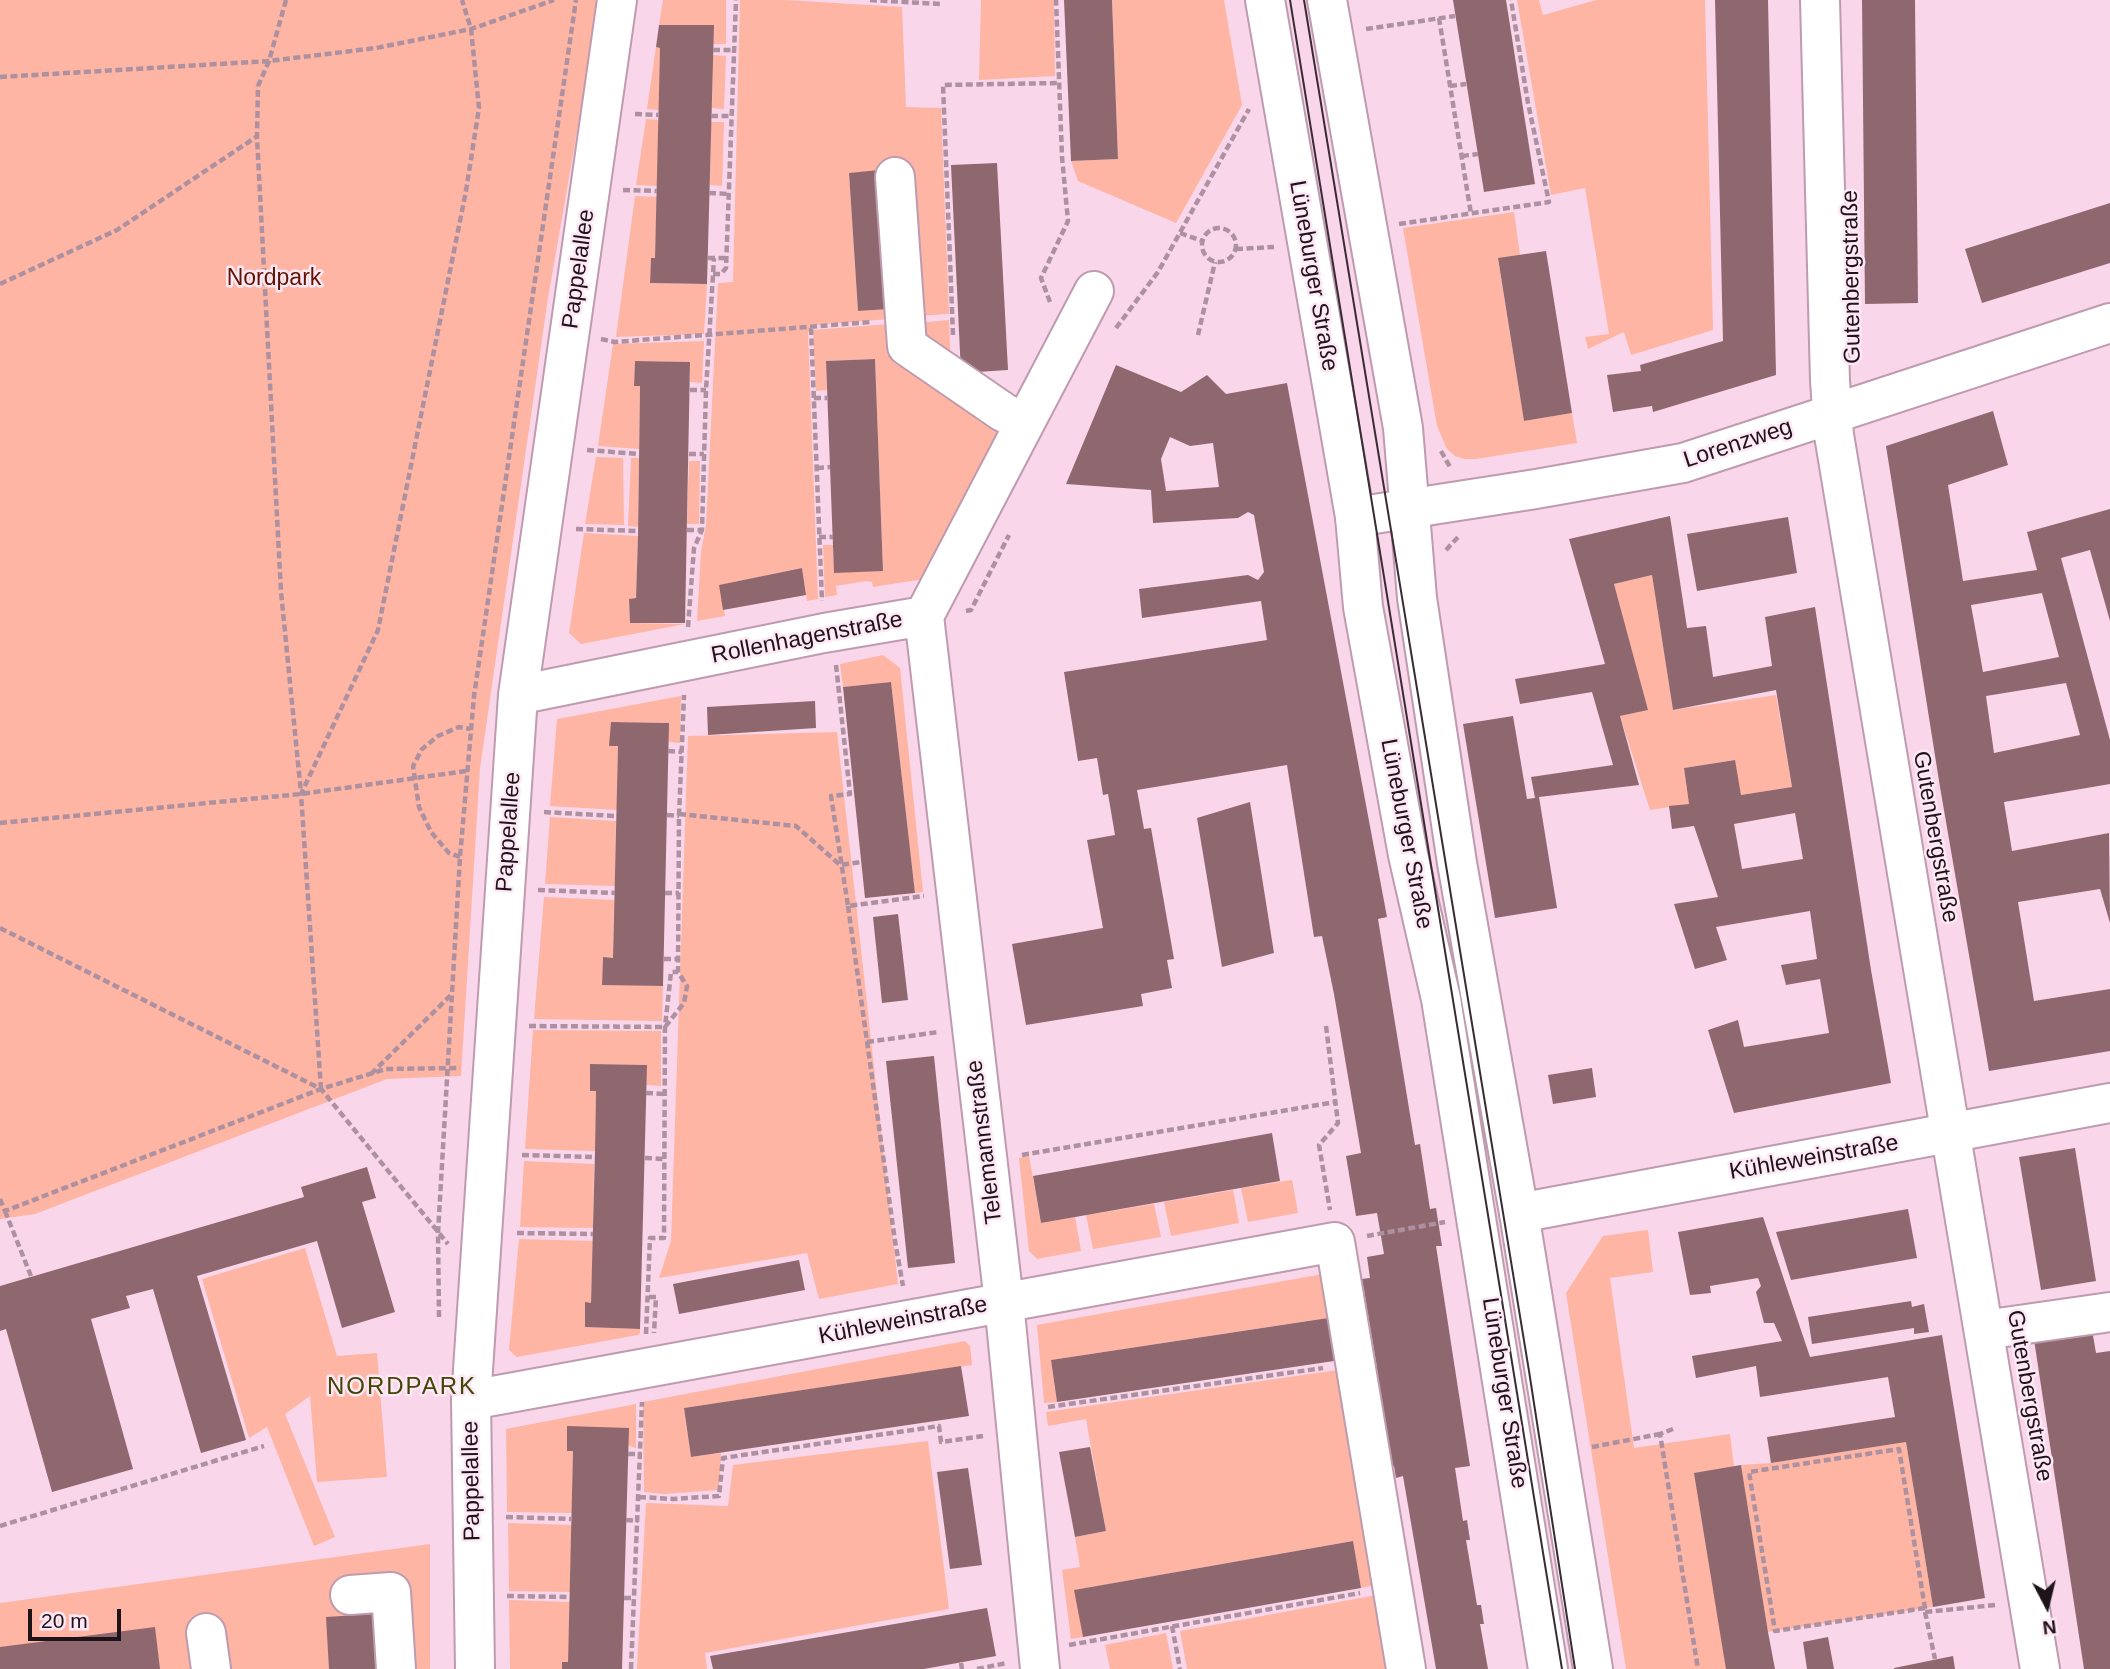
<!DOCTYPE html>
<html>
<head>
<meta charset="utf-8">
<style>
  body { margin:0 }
  #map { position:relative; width:2110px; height:1669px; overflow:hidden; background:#fad6eb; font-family:Arial,sans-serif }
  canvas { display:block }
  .north { position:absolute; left:2012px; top:1571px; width:70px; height:70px; -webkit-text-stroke:5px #fee8f5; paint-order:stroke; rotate:173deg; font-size:19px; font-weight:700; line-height:28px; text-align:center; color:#1f131a }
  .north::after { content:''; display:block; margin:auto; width:24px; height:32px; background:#1f131a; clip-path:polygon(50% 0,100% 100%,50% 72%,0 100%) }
  .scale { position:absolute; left:28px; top:1609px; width:93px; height:32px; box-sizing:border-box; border:4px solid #1f131a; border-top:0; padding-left:9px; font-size:21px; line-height:24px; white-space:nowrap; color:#1f131a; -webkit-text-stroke:5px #fee8f5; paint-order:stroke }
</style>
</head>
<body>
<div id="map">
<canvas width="2110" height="1669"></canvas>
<div class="north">N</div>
<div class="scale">20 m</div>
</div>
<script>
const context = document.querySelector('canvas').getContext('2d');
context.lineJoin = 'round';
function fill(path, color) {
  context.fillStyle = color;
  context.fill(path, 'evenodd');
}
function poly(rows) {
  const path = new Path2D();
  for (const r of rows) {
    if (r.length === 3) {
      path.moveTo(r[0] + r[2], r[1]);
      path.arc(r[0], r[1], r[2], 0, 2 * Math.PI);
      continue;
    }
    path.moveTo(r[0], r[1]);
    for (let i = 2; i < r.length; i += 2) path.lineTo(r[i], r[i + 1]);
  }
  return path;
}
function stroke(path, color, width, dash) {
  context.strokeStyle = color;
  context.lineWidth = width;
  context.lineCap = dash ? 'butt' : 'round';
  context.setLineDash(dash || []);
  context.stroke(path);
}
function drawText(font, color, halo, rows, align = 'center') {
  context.font = font + ' Arial,sans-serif';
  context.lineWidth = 5;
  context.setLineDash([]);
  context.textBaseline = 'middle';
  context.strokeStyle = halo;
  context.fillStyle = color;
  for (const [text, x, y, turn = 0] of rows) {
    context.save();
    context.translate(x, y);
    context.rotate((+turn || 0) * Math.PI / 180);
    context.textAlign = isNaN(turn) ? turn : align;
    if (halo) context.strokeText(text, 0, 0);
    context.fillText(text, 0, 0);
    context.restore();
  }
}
fill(poly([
  [0,0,600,0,548,298,480,768,461,1076,387,1079,35,1214,0,1219],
  [663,0,726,0,726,44,713,44,713,25,659,25],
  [740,0,786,0,902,7,906,107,941,108,949,314,917,316,908,169,849,173,858,311,889,309,889,319,815,325,808,332,818,599,807,601,802,568,720,585,725,616,697,621,701,552,706,525,718,283,733,282],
  [981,0,1054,0,1055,76,979,80],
  [1112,0,1224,0,1242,105,1176,223,1078,181,1071,161,1118,159],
  [1517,0,1539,0,1543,15,1596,0,1705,0,1713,330,1631,355,1624,332,1588,349,1585,337,1609,334,1585,188,1551,195],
  [656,47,660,48,659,110,647,109],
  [713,55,726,56,724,109,712,108],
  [646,119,659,120,657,186,636,185],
  [711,122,724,122,722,186,710,185],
  [635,196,657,197,655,258,651,259,650,283,707,284,704,334,616,337],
  [1514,212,1520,255,1498,259,1524,421,1572,413,1577,443,1476,459,1464,459,1455,456,1447,449,1437,426,1403,228],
  [949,320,951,369,921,347,917,323],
  [889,324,1001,423,924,579,873,587,872,582,866,581,836,586,837,595,825,597,823,545,833,545,834,572,883,570,875,359,826,361,827,390,816,391,813,330],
  [704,341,702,383,690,382,690,362,635,361,634,386,640,386,639,449,598,446,613,344],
  [596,457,623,458,624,525,585,524],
  [631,458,639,458,638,527,628,526],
  [689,461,700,461,699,524,687,524],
  [584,533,638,536,636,598,629,599,630,623,685,624,581,644,569,633],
  [1652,575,1673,710,1776,695,1792,787,1741,795,1734,760,1684,768,1689,804,1650,810,1620,716,1647,710,1614,584],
  [883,655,900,668,923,892,915,893,891,682,843,687,840,664],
  [681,696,680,743,668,742,668,723,611,722,610,746,618,746,617,810,550,806,557,719],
  [837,732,898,1284,819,1299,807,1253,659,1278,671,1241,688,736],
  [550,817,616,821,615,886,545,884],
  [544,897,614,900,613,958,603,958,602,984,663,986,662,1021,534,1019],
  [533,1030,661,1031,661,1086,646,1085,646,1065,590,1064,590,1090,596,1091,595,1151,525,1149],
  [1029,1156,1041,1223,1075,1217,1081,1251,1037,1259,1029,1251,1019,1158],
  [524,1161,594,1164,593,1228,520,1227],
  [1292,1180,1298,1213,1248,1222,1241,1188],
  [1233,1190,1239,1223,1171,1236,1164,1202],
  [1154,1204,1161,1237,1093,1249,1086,1215],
  [1648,1230,1653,1272,1610,1278,1634,1448,1730,1434,1734,1467,1726,1669,1626,1669,1566,1293,1603,1236],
  [519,1239,593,1241,591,1303,585,1303,585,1327,640,1329,640,1333,638,1335,517,1357,509,1350],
  [305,1248,337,1356,377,1353,387,1477,317,1482,310,1396,285,1414,335,1537,314,1546,267,1427,249,1438,202,1279],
  [1323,1274,1345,1360,1334,1361,1327,1318,1051,1360,1057,1402,1044,1403,1037,1325],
  [965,1341,970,1346,972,1365,684,1408,691,1457,721,1453,719,1490,664,1494,644,1492,643,1402],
  [1338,1370,1375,1585,1361,1588,1352,1541,1075,1590,1083,1637,1071,1639,1062,1570,1080,1567,1075,1537,1106,1531,1086,1419,1048,1426,1046,1412],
  [636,1404,636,1448,567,1426,567,1451,573,1451,572,1513,507,1512,506,1429],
  [928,1441,949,1609,705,1653,707,1669,637,1669,646,1503,728,1506,733,1465],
  [1906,1442,1933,1607,1768,1632,1741,1465,1771,1463],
  [508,1523,572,1525,570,1592,509,1591],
  [430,1544,430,1669,0,1669,0,1603],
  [1377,1595,1389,1669,1187,1669,1180,1631],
  [509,1600,570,1602,568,1662,562,1662,562,1669,510,1669],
  [1166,1633,1173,1669,1110,1669,1105,1645]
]), '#feb5a3');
fill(poly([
  [1064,0,1112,0,1118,159,1071,161],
  [1453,0,1506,0,1535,184,1484,192],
  [1715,0,1768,0,1776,375,1653,412,1652,406,1613,412,1607,375,1641,371,1640,365,1723,341],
  [1862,0,1915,0,1918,303,1865,304],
  [659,25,714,25,707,284,650,283,651,258,655,258,660,48,656,47],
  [997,163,1008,370,961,373,951,165],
  [879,170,889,309,858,311,849,173],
  [2110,203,2110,263,1982,303,1965,249],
  [1546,251,1572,413,1524,421,1498,258],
  [875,359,883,571,834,573,826,361],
  [635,361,690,362,685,623,630,623,629,599,636,598,638,536,640,386,634,386],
  [1116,365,1181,392,1207,375,1226,394,1287,383,1387,917,1378,919,1415,1145,1420,1144,1430,1209,1436,1208,1442,1246,1436,1246,1470,1466,1455,1468,1463,1521,1467,1520,1470,1540,1466,1540,1477,1605,1481,1605,1484,1624,1480,1624,1488,1669,1436,1669,1403,1476,1396,1478,1394,1466,1381,1468,1363,1370,1377,1368,1362,1279,1370,1278,1367,1257,1384,1254,1377,1213,1356,1216,1346,1156,1361,1153,1334,994,1322,936,1314,937,1287,765,1137,790,1144,829,1151,828,1174,959,1167,960,1172,988,1141,994,1143,1006,1026,1025,1012,944,1103,928,1087,840,1115,835,1108,794,1103,795,1097,758,1078,761,1064,672,1267,640,1261,601,1142,618,1139,589,1248,575,1258,580,1264,572,1254,515,1248,512,1238,518,1153,523,1151,490,1066,484],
  [1170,437,1190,446,1213,443,1219,487,1166,491,1161,459],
  [1993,411,2008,465,1948,485,1963,581,2037,570,2027,532,2110,509,2110,621,2090,550,2061,558,2110,740,2110,784,2004,802,2012,851,2109,833,2110,923,2100,889,2018,902,2034,1001,2110,989,2110,1051,1989,1071,1940,787,1886,446],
  [2042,593,2059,657,1983,672,1971,605],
  [2066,683,2080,735,1994,753,1986,696],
  [1670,516,1687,628,1706,626,1713,677,1772,666,1765,617,1815,607,1871,970,1891,1083,1734,1113,1708,1030,1738,1020,1744,1047,1829,1033,1820,979,1786,985,1781,965,1817,959,1810,911,1716,927,1727,960,1695,969,1674,904,1718,897,1694,826,1672,829,1669,806,1689,804,1684,768,1735,760,1741,795,1792,787,1776,690,1673,710,1652,575,1614,584,1648,710,1620,716,1639,785,1539,797,1557,908,1495,918,1463,724,1513,716,1527,799,1535,798,1531,777,1613,765,1592,692,1520,704,1515,679,1605,664,1569,539],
  [1795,813,1803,859,1742,869,1734,824],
  [1788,517,1797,573,1697,591,1687,534],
  [802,568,806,595,723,610,719,585],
  [891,682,915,893,865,898,843,687],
  [815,701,816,728,708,735,707,707],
  [611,722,669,723,663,986,602,985,603,957,613,958,618,746,609,746],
  [1250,802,1274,953,1222,967,1197,818],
  [898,914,908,1000,882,1003,873,917],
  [934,1056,955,1263,908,1268,886,1061],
  [590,1064,647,1065,640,1329,585,1327,585,1302,591,1303,595,1151,596,1091,590,1091],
  [1592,1068,1596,1097,1553,1104,1548,1075],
  [1272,1133,1280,1181,1041,1223,1033,1176],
  [2075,1148,2096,1281,2041,1290,2019,1157],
  [367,1167,376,1198,362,1202,395,1312,342,1328,317,1241,197,1276,246,1440,201,1453,153,1289,126,1296,130,1308,91,1319,133,1469,52,1492,6,1329,0,1331,0,1286,304,1197,301,1187],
  [1908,1209,1917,1258,1791,1280,1776,1232],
  [1763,1217,1810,1357,1942,1335,1985,1598,1933,1607,1906,1442,1771,1463,1767,1437,1895,1417,1888,1377,1760,1397,1756,1366,1696,1378,1692,1356,1782,1341,1774,1323,1764,1323,1756,1292,1761,1286,1758,1278,1710,1286,1711,1293,1690,1295,1678,1232],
  [799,1260,805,1290,679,1314,673,1284],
  [1911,1301,1912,1307,1924,1304,1929,1332,1914,1334,1914,1328,1812,1344,1808,1317],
  [1328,1318,1334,1361,1057,1402,1051,1360],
  [2091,1324,2096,1353,2110,1351,2110,1669,2084,1669,2033,1333],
  [961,1366,969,1416,691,1457,684,1408],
  [567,1426,629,1428,622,1669,562,1669,562,1662,568,1662,573,1451,567,1451],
  [1090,1447,1106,1531,1075,1537,1059,1452],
  [1741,1465,1768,1632,1775,1669,1726,1669,1722,1645,1694,1473],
  [968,1468,982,1565,950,1569,937,1472],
  [1353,1541,1361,1588,1083,1637,1074,1590],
  [987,1608,996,1656,924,1669,713,1669,710,1656],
  [373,1614,376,1669,329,1669,326,1617],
  [155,1627,160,1669,0,1669,0,1647],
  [1828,1637,1834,1669,1807,1669,1803,1642],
  [1953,1656,1955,1669,1894,1669,1894,1668]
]), '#8e686e');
const minor = poly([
  [1820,0,1830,381,1834,435,2040,1669],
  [895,177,907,346,1003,412,1024,423],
  [1355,517,1536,489,1683,463,2110,323],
  [924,616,1004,1302,1040,1669],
  [924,616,1094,291],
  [518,695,824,633,924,616],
  [1519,1213,2110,1103],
  [1984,1330,2110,1312],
  [471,1400,1335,1242,1406,1669],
  [350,1595,391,1592,396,1669],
  [206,1633,211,1669],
  [475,1669,471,1400,518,695,617,0]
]);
const major = poly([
  [1265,0,1355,517,1363,607,1408,855,1441,999,1548,1669],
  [1327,0,1403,428,1417,598,1457,863,1519,1213,1593,1669]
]);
stroke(minor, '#be9baf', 42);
stroke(major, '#be9baf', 42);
stroke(poly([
  [286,0,269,61,258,86,257,137,281,592,301,793],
  [870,0,940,4],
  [1439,18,1471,214],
  [1366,29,1455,16],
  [713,50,734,50],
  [0,77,269,61,376,48,471,29,554,0],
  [1450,86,1466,84],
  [635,114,659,115],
  [711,116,731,116],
  [1462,156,1478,154],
  [623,190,657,191],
  [709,193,729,194],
  [1399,224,1549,202,1528,103,1511,0],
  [1219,245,17],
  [1180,233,1202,241],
  [1236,249,1274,247],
  [708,258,726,258],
  [713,274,721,274,726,268,736,0],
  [0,284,117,230,256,137],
  [1050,302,1041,278,1068,221,1062,157,1056,0],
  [811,328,822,601],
  [1116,328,1158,272,1249,109],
  [953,335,943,85,1059,83],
  [1198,335,1215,262],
  [601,339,615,342,871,322],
  [690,390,706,390],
  [814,398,827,398],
  [587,450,639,454],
  [1441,451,1450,467],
  [689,454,704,454],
  [817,468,830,467],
  [576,529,638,531],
  [687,530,702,530],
  [819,537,833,537],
  [1446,550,1459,536],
  [966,611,971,610,1009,535],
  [688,627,694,548,702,530,706,390,714,258],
  [836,665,850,794,831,796,848,906,924,896],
  [668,751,682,752],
  [544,812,616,816],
  [679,814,796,826,840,865,862,862],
  [667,815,679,816],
  [0,823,301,794,466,771],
  [460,857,449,853,431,832,419,807,413,766,422,749,438,736,459,727,470,729],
  [538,890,615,893],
  [665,893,679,893],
  [848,906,895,1241,903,1286],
  [0,928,321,1089,448,1244],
  [664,959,679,959],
  [529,1026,665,1027,684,1003,687,986,678,972,679,816,684,695],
  [1326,1026,1338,1123,1319,1145,1330,1210],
  [867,1042,939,1032],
  [371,1074,452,994],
  [321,1089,301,794,378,630,466,191,479,108,471,29,462,0],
  [646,1093,665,1094],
  [522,1155,594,1157],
  [1022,1155,1335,1102],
  [645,1158,664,1159],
  [0,1199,5,1211,321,1089,386,1069,460,1068],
  [5,1211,31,1276],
  [517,1233,593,1234],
  [1367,1236,1445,1222],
  [649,1297,656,1297,654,1333],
  [439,1317,438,1233,460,857,474,696,576,0],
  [646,1334,650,1238,664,1238,665,1027,671,972,678,972],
  [1048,1407,1323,1368],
  [1673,1429,1660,1434,1698,1669],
  [1592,1447,1660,1434],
  [628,1454,641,1454],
  [639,1497,673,1499,719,1496,723,1458,939,1426,941,1442,983,1436],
  [506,1517,571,1519],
  [626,1520,638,1521],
  [0,1526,264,1446],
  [507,1596,570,1597],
  [624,1598,634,1598],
  [1925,1608,1775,1631,1749,1472,1899,1449,1925,1608,1925,1612,1996,1605],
  [1925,1612,1935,1659],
  [1172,1626,1180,1669],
  [1069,1645,1360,1593],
  [961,1663,962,1669],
  [631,1669,642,1402],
  [977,1669,1007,1663]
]), '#ad91a1', 4.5, [7, 3.5]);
stroke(minor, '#fff', 38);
stroke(major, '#fff', 38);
stroke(poly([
  [1290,0,1562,1669],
  [1304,0,1529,1371,1575,1669]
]), '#3a2b34', 2);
drawText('23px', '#1f131a', '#fee8f5', [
  ["Pappelallee",579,269,-82],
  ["Lüneburger Straße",1313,276,80],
  ["Gutenbergstraße",1852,277,-91],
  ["Lorenzweg",1738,444,-18],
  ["Rollenhagenstraße",807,638,-11],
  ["Pappelallee",509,832,-86],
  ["Lüneburger Straße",1406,834,79],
  ["Gutenbergstraße",1935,837,80],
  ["Telemannstraße",985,1142,-97],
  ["Kühleweinstraße",1814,1158,-10],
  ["Kühleweinstraße",903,1321,-11],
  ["Lüneburger Straße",1504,1393,81],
  ["Gutenbergstraße",2029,1396,80],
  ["Pappelallee",472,1481,-91]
]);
drawText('23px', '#641501', '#fee8f5', [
  ["Nordpark",274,279]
]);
context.letterSpacing = '2px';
drawText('24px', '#414506', '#fee8f5', [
  ["NORDPARK",402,1387]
]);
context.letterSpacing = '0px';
</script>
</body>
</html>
